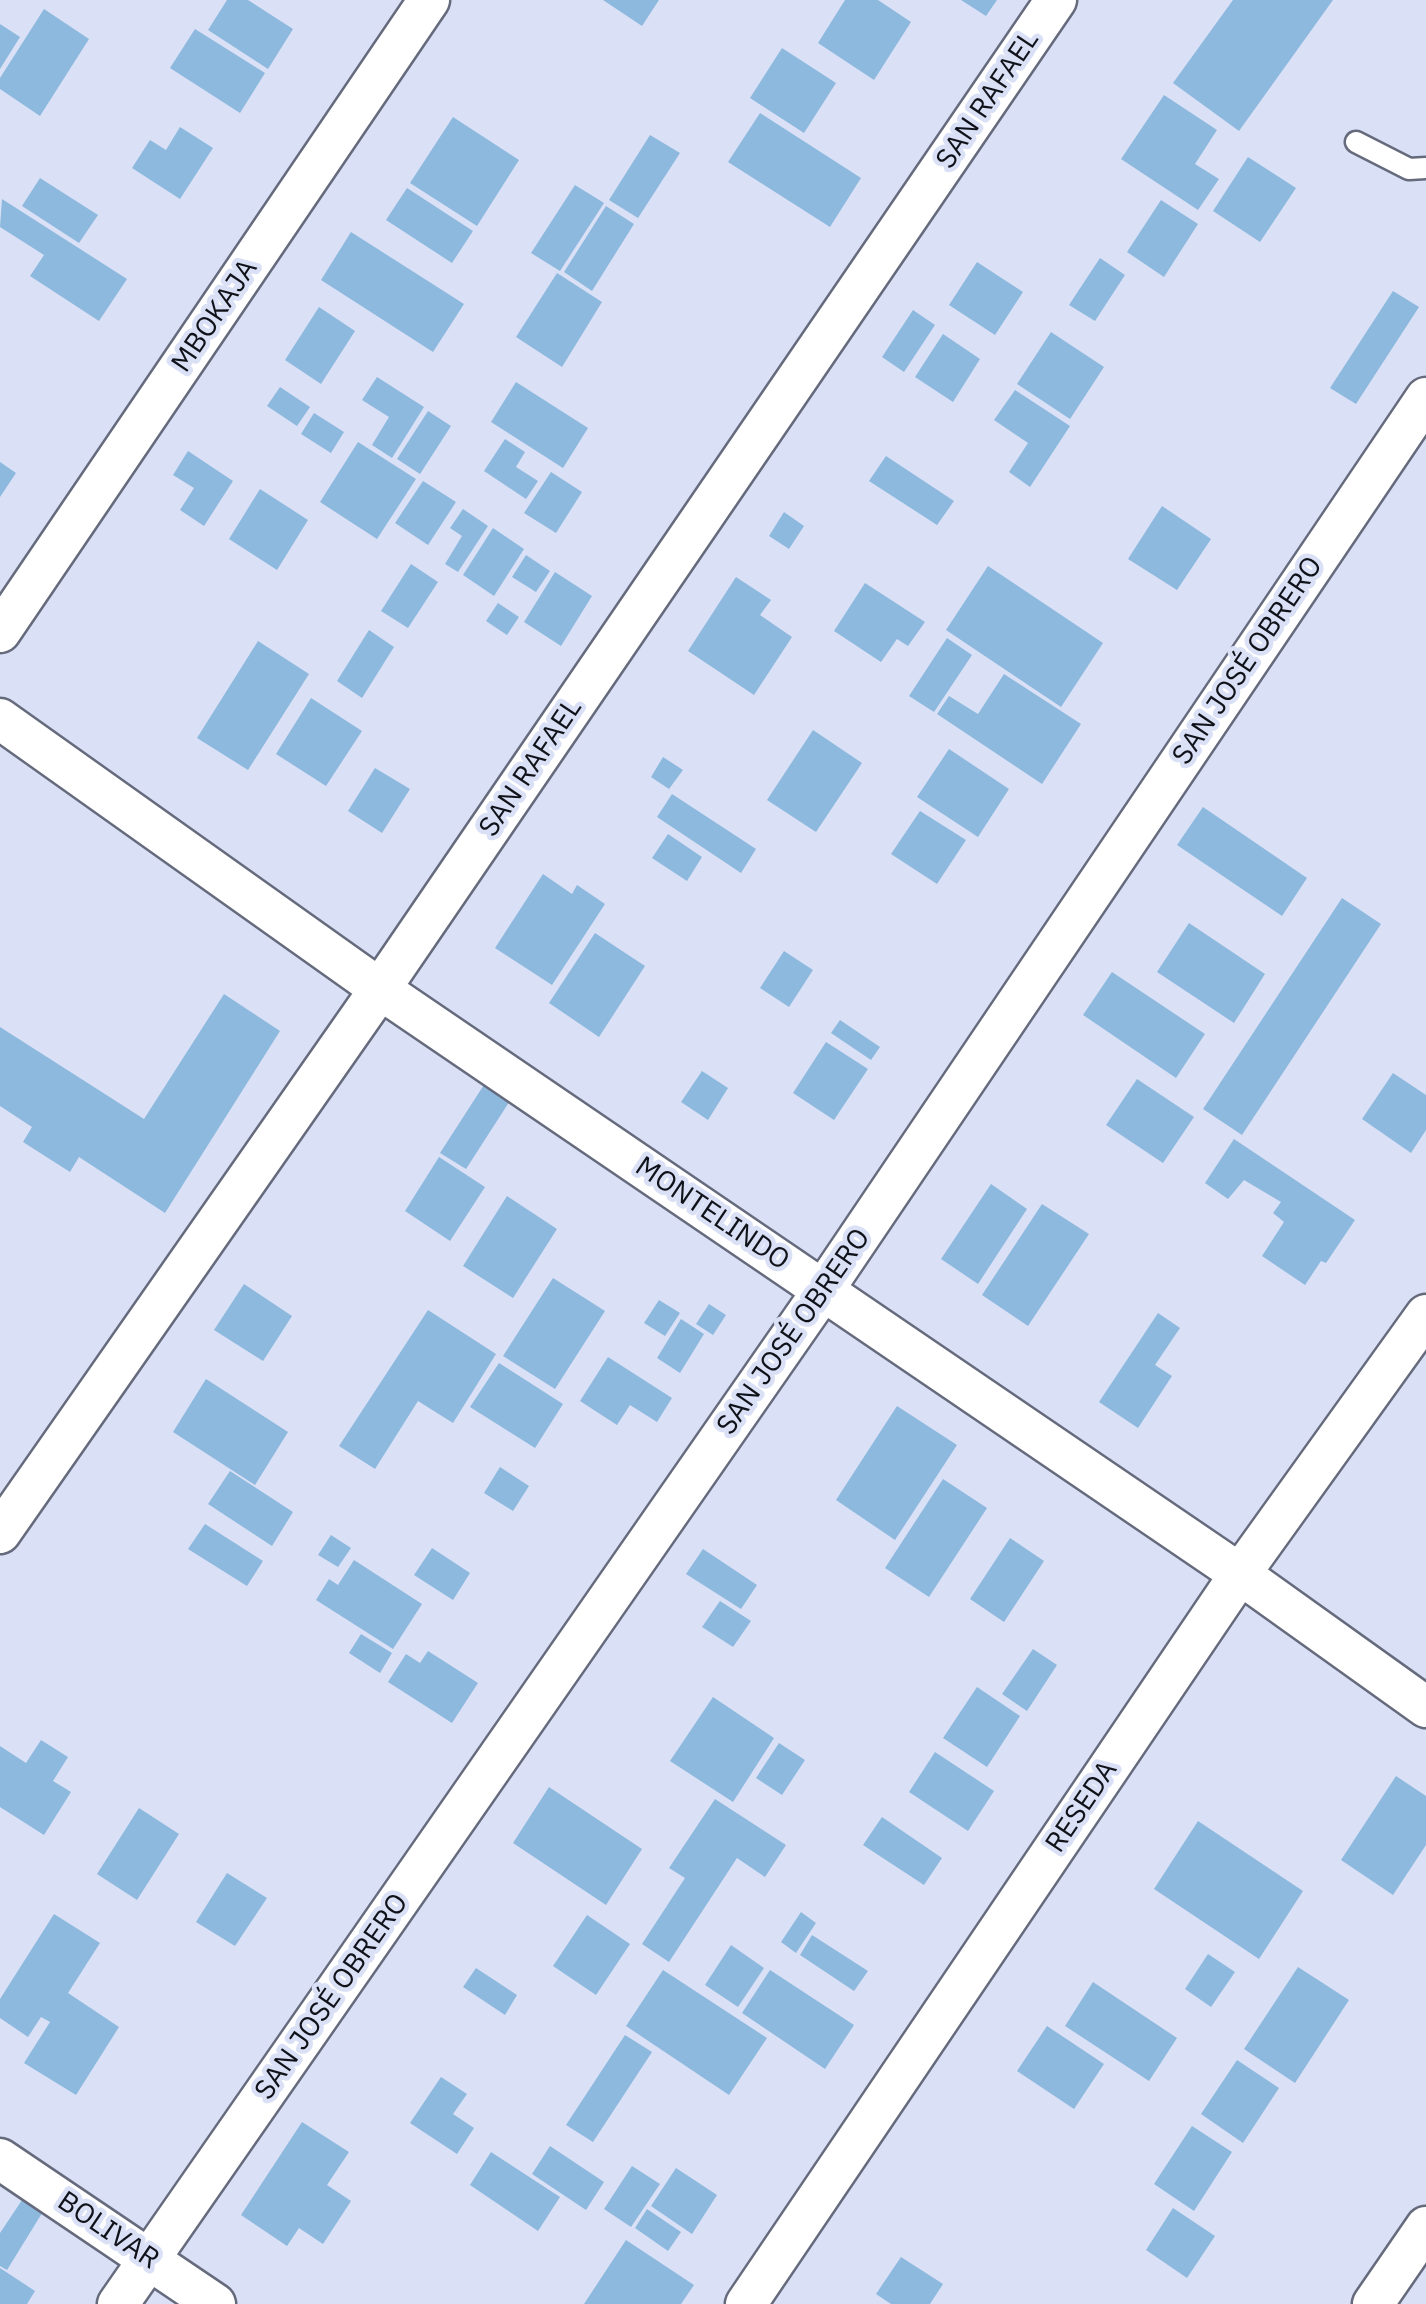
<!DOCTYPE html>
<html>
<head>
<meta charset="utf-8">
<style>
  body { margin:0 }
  canvas { display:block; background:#dae0f5 }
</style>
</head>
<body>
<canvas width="1426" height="2304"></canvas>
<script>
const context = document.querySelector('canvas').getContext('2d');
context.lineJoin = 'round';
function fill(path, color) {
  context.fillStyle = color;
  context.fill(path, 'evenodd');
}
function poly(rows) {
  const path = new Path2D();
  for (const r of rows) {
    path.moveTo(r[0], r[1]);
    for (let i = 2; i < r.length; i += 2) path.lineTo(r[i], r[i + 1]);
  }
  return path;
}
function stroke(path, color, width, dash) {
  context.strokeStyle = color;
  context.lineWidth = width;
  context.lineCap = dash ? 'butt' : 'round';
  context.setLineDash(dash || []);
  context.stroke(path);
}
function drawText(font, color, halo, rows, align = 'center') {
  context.font = font + ' "IBM Plex Sans",sans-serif';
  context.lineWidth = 9;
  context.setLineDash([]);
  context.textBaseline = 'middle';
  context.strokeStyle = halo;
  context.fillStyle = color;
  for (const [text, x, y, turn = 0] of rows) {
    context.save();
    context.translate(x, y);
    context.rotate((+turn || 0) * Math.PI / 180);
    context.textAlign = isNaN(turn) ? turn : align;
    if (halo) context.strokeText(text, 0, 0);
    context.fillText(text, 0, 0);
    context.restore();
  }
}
fill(poly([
  [227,0,248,0,293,29,268,69,208,30],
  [603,0,659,0,642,26],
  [845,0,878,0,911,22,874,80,818,43],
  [961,0,997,0,986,16],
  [1233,0,1333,0,1239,131,1173,83],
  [44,9,89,39,40,116,0,89,0,78],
  [0,24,20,37,0,69],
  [195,29,265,73,240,113,170,68],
  [782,48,836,83,804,133,750,98],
  [1164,95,1217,130,1195,164,1219,179,1198,210,1121,159],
  [760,113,861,178,830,227,728,162],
  [453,117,519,160,477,226,410,183],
  [180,127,213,148,180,199,132,168,150,140,166,150],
  [650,135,680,153,638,218,609,200],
  [1248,157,1296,188,1260,242,1213,211],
  [40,178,98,215,79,243,22,206],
  [575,185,604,203,560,271,531,253],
  [407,188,473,231,452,263,386,220],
  [2,199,127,279,99,321,30,276,44,255,0,227],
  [1161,200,1198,224,1164,277,1127,252],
  [606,206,634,224,592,291,564,272],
  [351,232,464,304,433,352,321,280],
  [1100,258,1125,275,1095,321,1069,305],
  [977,262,1023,292,995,335,949,305],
  [557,273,602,302,562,367,516,337],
  [1393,291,1419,307,1356,404,1330,388],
  [319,307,355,331,321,384,285,360],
  [913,310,935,325,904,372,882,357],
  [1051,332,1104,367,1070,419,1017,384],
  [943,334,980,359,953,402,915,377],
  [377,377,424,407,392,458,372,445,389,417,362,400],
  [516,382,588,428,563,468,491,422],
  [280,387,310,407,297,426,267,406],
  [1015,390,1070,426,1030,487,1009,472,1028,443,994,420],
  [428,411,451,426,420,474,397,459],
  [314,413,344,432,331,453,301,434],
  [505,439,525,452,516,467,538,481,526,499,484,471],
  [358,442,416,479,377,539,320,502],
  [188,451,233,481,204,526,180,510,194,488,173,475],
  [886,456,954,501,937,525,869,481],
  [0,462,16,473,0,497],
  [551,472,582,492,556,533,524,513],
  [423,481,456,502,428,545,395,523],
  [260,489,308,520,277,570,229,539],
  [1162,506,1211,539,1177,590,1128,559],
  [463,509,488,526,458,572,445,564,462,536,450,528],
  [784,512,804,526,789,549,769,536],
  [493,528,524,549,494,596,463,575],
  [526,555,550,571,536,592,512,577],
  [411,564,438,582,408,628,381,611],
  [988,566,1103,643,1061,707,946,630],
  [555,572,592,596,561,646,524,622],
  [736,577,771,600,760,615,792,637,754,695,688,651],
  [865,583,925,622,908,646,897,639,881,662,834,631],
  [498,603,519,617,507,635,486,621],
  [369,630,394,647,362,698,337,681],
  [947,638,972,655,934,712,909,696],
  [258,641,309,674,248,770,197,738],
  [1004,674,1081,724,1042,784,937,714,949,696,978,714],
  [311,698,362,731,326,786,276,754],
  [813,730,862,763,816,832,767,800],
  [949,749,1009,789,978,837,917,797],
  [663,757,683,770,669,789,651,777],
  [375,768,410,789,382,833,348,811],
  [672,794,756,849,741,873,657,817],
  [1203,807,1307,878,1282,916,1177,845],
  [920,811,966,840,937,884,891,854],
  [668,834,702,857,687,881,652,858],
  [543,874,572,894,577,885,605,904,552,985,495,948],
  [1342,898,1381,924,1242,1135,1203,1109],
  [1189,923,1265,974,1234,1023,1157,972],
  [595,933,645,966,599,1037,549,1003],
  [784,951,813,970,789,1007,760,988],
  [1112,972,1205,1034,1176,1078,1083,1015],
  [224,994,280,1031,165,1213,79,1157,70,1172,23,1142,32,1127,0,1106,0,1027,144,1119],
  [840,1020,880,1047,871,1060,831,1033],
  [826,1042,868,1069,834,1120,793,1093],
  [702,1071,728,1088,708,1120,681,1102],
  [1393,1073,1426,1095,1426,1130,1411,1153,1362,1119],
  [489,1077,515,1093,466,1169,440,1153],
  [1137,1079,1194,1117,1163,1163,1106,1125],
  [1234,1139,1355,1220,1326,1263,1321,1261,1305,1285,1262,1256,1284,1222,1273,1213,1281,1202,1244,1180,1228,1199,1205,1183],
  [439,1157,485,1187,450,1241,405,1211],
  [991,1184,1027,1209,978,1284,941,1259],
  [507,1196,557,1229,513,1298,463,1266],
  [1042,1204,1089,1234,1028,1326,982,1295],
  [553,1278,605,1311,555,1389,503,1356],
  [244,1284,292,1316,263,1361,214,1330],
  [659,1300,680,1313,665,1336,644,1323],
  [709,1304,726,1315,713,1335,696,1324],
  [428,1310,496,1354,453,1423,418,1401,375,1469,339,1446],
  [1158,1313,1180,1328,1155,1365,1172,1376,1138,1428,1099,1402],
  [681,1319,704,1334,680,1373,657,1358],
  [608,1357,672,1398,657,1422,630,1405,617,1425,580,1401],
  [499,1363,563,1404,535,1448,470,1407],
  [206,1379,288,1432,255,1485,173,1432],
  [897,1406,957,1445,895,1540,836,1500],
  [500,1467,529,1486,513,1511,484,1493],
  [230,1471,293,1512,272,1546,208,1504],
  [943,1479,987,1508,929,1597,885,1568],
  [205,1524,263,1561,247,1586,188,1549],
  [331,1535,351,1548,338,1567,318,1555],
  [1010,1538,1044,1561,1004,1622,970,1599],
  [432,1548,470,1573,453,1600,414,1575],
  [703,1549,757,1585,741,1609,686,1574],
  [354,1560,422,1604,393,1649,316,1600,329,1579,338,1585],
  [720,1601,751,1621,733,1647,702,1627],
  [361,1634,392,1653,380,1673,349,1653],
  [1033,1649,1057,1665,1027,1711,1002,1694],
  [428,1651,478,1683,452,1723,388,1682,406,1654,420,1663],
  [977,1687,1020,1716,987,1767,943,1738],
  [713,1697,774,1738,733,1802,670,1761],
  [41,1740,68,1757,53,1781,71,1792,44,1835,0,1807,0,1746,26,1763],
  [779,1743,805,1760,782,1795,756,1778],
  [935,1752,994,1791,968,1831,909,1792],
  [1396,1776,1426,1796,1426,1845,1393,1895,1341,1860],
  [549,1787,642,1849,606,1905,513,1843],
  [715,1799,786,1845,765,1877,737,1858,669,1962,642,1944,685,1878,669,1868],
  [139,1808,179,1834,137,1900,97,1874],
  [882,1817,942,1858,924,1885,863,1845],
  [1198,1821,1303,1891,1259,1959,1154,1889],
  [227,1873,267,1898,235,1946,196,1922],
  [801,1912,816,1923,796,1953,781,1942],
  [54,1914,100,1943,68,1993,119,2027,76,2095,24,2063,50,2022,41,2017,28,2037,0,2018,0,1999],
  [587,1915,630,1944,596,1995,553,1966],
  [812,1935,868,1971,854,1991,800,1955],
  [731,1945,764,1968,738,2007,705,1985],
  [1208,1954,1235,1972,1211,2007,1185,1989],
  [1298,1967,1349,2000,1295,2083,1244,2049],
  [476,1968,517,1995,505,2015,463,1987],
  [663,1970,767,2038,729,2095,626,2026],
  [770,1970,854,2025,825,2069,742,2013],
  [1093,1982,1177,2038,1149,2081,1065,2026],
  [1047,2026,1104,2064,1074,2109,1017,2071],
  [625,2035,652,2052,593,2142,566,2125],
  [1237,2060,1279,2088,1243,2143,1201,2114],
  [441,2077,467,2094,453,2114,474,2128,457,2154,410,2123],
  [302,2122,349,2152,327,2185,351,2201,323,2244,299,2228,287,2246,241,2215],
  [1192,2126,1232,2152,1194,2211,1154,2184],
  [550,2146,604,2182,586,2210,532,2174],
  [491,2152,560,2197,538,2231,470,2185],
  [632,2166,660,2184,631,2227,604,2209],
  [676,2168,717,2195,692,2234,651,2206],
  [24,2197,44,2210,7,2270,0,2266,0,2233],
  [1173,2208,1215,2236,1187,2278,1146,2250],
  [647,2209,681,2232,668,2251,635,2228],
  [626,2240,694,2285,681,2304,584,2304],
  [901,2257,943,2284,930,2304,891,2304,876,2294],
  [0,2268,35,2291,27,2304,0,2304]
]), '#8db9de');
const service = poly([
  [1356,142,1409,169,1426,168]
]);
const minor = poly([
  [0,632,429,0],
  [0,719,380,989,1240,1574,1426,1707],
  [0,1533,380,989,1056,0],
  [0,2159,215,2304],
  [118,2304,824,1289,1426,398],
  [746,2304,1240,1574,1426,1315],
  [1373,2304,1426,2227]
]);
stroke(service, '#656a7c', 25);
stroke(minor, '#656a7c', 45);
stroke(service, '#fff', 20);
stroke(minor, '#fff', 40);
drawText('28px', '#101219', '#dae0f5', [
  ["SAN RAFAEL",988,100,-56],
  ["MBOKAJA",215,316,-56],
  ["SAN JOSÉ OBRERO",1248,661,-56],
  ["SAN RAFAEL",531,768,-56],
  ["MONTELINDO",712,1214,34],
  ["SAN JOSÉ OBRERO",794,1332,-55],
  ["RESEDA",1082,1807,-56],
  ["SAN JOSÉ OBRERO",332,1997,-55],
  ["BOLIVAR",108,2231,34]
]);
</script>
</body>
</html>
